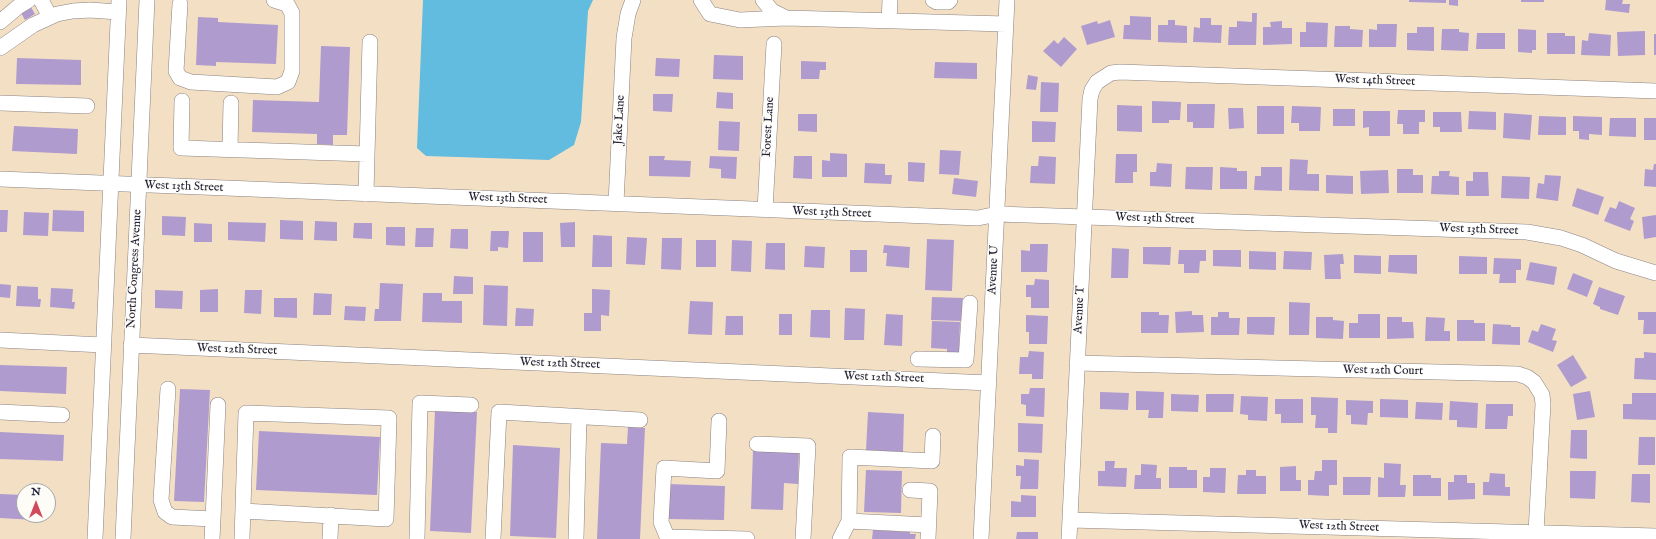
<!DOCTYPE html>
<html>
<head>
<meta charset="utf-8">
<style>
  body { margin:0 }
  #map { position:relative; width:1656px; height:539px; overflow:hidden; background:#f3e0c4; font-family:"IM FELL English",serif }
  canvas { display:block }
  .north { position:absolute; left:16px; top:483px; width:40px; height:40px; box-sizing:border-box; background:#fdfcf7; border:1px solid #a5a5ac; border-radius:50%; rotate:0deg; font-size:11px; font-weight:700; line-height:16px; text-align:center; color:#22223b }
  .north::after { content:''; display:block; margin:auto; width:14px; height:18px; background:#d1495b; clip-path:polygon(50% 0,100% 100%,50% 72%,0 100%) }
</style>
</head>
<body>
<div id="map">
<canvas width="1656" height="539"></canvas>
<div class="north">N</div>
</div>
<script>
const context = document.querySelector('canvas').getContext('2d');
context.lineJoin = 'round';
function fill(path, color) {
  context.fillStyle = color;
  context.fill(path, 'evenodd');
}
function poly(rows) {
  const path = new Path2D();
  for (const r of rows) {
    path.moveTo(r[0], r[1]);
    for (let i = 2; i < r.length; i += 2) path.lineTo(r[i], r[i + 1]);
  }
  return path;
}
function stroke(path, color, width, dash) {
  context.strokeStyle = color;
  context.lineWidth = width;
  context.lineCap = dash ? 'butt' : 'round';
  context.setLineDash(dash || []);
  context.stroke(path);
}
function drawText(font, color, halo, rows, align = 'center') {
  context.font = font + ' "IM FELL English",serif';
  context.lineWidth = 3;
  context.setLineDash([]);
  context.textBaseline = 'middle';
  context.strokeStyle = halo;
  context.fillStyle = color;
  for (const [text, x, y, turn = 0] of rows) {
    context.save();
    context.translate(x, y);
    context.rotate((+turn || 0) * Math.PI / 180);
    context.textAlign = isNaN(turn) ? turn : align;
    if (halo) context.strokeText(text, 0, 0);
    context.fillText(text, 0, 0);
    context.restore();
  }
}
fill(poly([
  [423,0,593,0,588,11,581,122,574,145,549,160,426,156,417,148]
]), '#61bcdf');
fill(poly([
  [1409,0,1446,0,1446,3,1409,2],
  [1449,0,1458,0,1458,6,1449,5],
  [1521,0,1544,0,1544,2,1521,2],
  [1606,0,1623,0,1622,4,1630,4,1629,13,1605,10],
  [31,7,35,14,25,20,21,13],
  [1252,13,1257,13,1256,45,1228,45,1229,27,1237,27,1237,21,1252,22],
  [1130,16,1151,17,1151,40,1123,39,1124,25,1130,25],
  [198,17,218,18,218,22,278,25,276,64,216,62,216,66,196,65],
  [1200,18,1211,18,1211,25,1222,25,1221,43,1193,42,1194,27,1200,28],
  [1110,20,1115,37,1087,45,1081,26,1097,21,1098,24],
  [1168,20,1175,20,1175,25,1187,26,1187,43,1158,42,1158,25,1168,25],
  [1282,21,1282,28,1292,28,1292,44,1263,45,1263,27,1271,27,1270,22],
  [1306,22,1328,23,1327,47,1300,47,1300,32,1306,32],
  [1377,24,1397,24,1396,47,1369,47,1369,29,1377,30],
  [1335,26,1350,26,1350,29,1363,30,1362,47,1334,47],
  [1417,27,1434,27,1434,51,1407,50,1407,33,1417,33],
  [1442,29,1459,29,1459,32,1469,33,1468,51,1441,50],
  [1518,29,1536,30,1536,50,1532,50,1532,53,1518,52],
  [1645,31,1645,55,1618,56,1617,32],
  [1477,33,1505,33,1505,49,1476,49],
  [1547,33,1565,33,1565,36,1575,36,1575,54,1547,54],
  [1589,33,1611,35,1610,56,1581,55,1582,40,1588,41],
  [1654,34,1656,34,1656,55,1654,55],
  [1064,37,1077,49,1061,67,1043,51,1054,40,1058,44],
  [321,46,350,47,347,135,333,135,333,145,317,144,317,134,252,132,253,100,319,102],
  [714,55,743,56,743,80,713,79],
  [17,58,81,60,81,85,16,84],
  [656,58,680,59,679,77,655,76],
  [801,61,826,62,826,70,820,70,819,79,801,79],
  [935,62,977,63,977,79,934,78],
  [1028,75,1038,77,1036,90,1026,89],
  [1041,82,1059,83,1058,112,1040,112],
  [717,92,733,93,733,109,716,108],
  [653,94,673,94,672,112,653,111],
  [1152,101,1181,102,1180,120,1169,120,1169,123,1152,123],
  [1187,104,1215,104,1214,128,1193,128,1193,122,1187,122],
  [1117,105,1142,106,1142,132,1117,131],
  [1257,106,1284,106,1284,134,1257,134],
  [1292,106,1321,107,1320,131,1299,131,1299,123,1291,123],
  [1228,108,1243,108,1244,128,1229,129],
  [1333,109,1355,109,1355,126,1333,126],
  [1398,110,1425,110,1425,122,1419,122,1419,134,1403,134,1403,124,1397,124],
  [1363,111,1390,111,1390,136,1369,136,1369,127,1363,128],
  [1469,111,1496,112,1496,130,1468,129],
  [1433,112,1461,112,1462,132,1440,132,1440,127,1433,127],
  [1504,113,1532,115,1530,140,1503,138],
  [798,114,817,114,817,132,798,131],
  [1539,116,1566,117,1566,135,1538,135],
  [1573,116,1602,117,1602,135,1589,134,1589,140,1579,139,1579,131,1573,131],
  [1610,118,1636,118,1636,137,1609,136],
  [1644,118,1656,118,1656,140,1644,140],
  [719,121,740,122,739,151,718,150],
  [1032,121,1056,122,1055,142,1032,142],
  [14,126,78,129,77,154,12,151],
  [940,150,961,151,959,175,939,174],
  [830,153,847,154,847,177,822,177,822,160,830,161],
  [1116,154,1137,154,1137,172,1133,172,1133,183,1115,183],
  [649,156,665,156,664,160,691,161,690,177,649,176],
  [710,156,737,157,736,179,721,178,721,169,709,168],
  [794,156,812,156,812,179,793,178],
  [1039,156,1056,157,1055,184,1030,183,1031,166,1038,166],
  [1290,159,1308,160,1307,174,1319,174,1319,191,1289,190],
  [908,162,925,163,924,182,908,181],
  [865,163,885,164,885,175,892,175,891,184,864,183],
  [1157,163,1172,164,1171,187,1150,186,1150,172,1156,172],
  [1654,164,1656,164,1656,187,1644,186,1645,169,1653,170],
  [1186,167,1213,167,1212,190,1185,189],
  [1220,167,1237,168,1237,171,1247,171,1247,189,1220,189],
  [1261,167,1282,167,1282,191,1254,190,1255,176,1261,176],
  [1397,169,1413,169,1413,175,1423,175,1423,193,1397,193],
  [1388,170,1389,193,1361,194,1360,171],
  [1439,171,1450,171,1449,176,1459,177,1459,195,1431,194,1432,176,1439,176],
  [1473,172,1488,172,1489,196,1466,196,1466,181,1473,181],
  [1326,175,1353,176,1353,194,1326,193],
  [1545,175,1561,176,1558,201,1536,198,1538,183,1544,184],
  [1502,176,1530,177,1529,199,1501,198],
  [954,178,978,181,976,197,952,194],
  [1577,188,1604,197,1598,215,1572,206],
  [1619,201,1635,208,1630,219,1634,221,1630,231,1604,221,1610,207,1616,209],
  [0,210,8,210,7,232,0,232],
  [53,210,84,211,84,232,52,231],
  [24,212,49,213,48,236,23,235],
  [1656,215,1656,237,1644,239,1642,217],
  [162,216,186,217,185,236,162,235],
  [280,220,303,221,303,240,280,239],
  [315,221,337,222,337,241,314,240],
  [228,222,266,223,265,242,228,240],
  [575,222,575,247,561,247,560,223],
  [194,223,212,224,212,242,194,242],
  [354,223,372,223,372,239,353,238],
  [386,227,405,227,405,246,386,245],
  [416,228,434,228,433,247,415,247],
  [451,229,468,229,468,249,450,248],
  [491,231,509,231,508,248,498,247,498,251,490,251],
  [523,232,543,232,543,262,523,262],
  [593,235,612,236,612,267,592,267],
  [627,237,647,238,645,265,626,264],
  [662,238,682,238,681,270,661,269],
  [927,239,954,240,952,291,925,290],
  [696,240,716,240,716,267,696,267],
  [732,240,752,241,751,272,731,271],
  [766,243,785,243,785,270,765,269],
  [1030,244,1048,244,1047,272,1021,272,1021,250,1030,251],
  [884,245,910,247,909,268,886,266,887,253,883,253],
  [805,246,825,247,824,268,804,267],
  [1143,247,1171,247,1170,265,1143,264],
  [1112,248,1129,249,1128,278,1111,278],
  [850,250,867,250,867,272,850,272],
  [1179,250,1206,250,1206,261,1200,261,1199,273,1184,273,1184,264,1178,264],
  [1213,250,1241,250,1241,267,1213,266],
  [1249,251,1276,252,1276,270,1249,269],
  [1284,251,1312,252,1311,270,1283,269],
  [1343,254,1344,264,1340,264,1341,279,1325,279,1324,255],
  [1354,255,1381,256,1381,274,1354,273],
  [1389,255,1417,255,1417,274,1388,272],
  [1459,256,1487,257,1487,274,1459,274],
  [1494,258,1521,259,1521,270,1516,270,1516,283,1499,283,1500,274,1493,274],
  [1530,262,1557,267,1554,285,1526,280],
  [1573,273,1593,281,1587,297,1567,289],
  [454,276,473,277,473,294,453,294],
  [1035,279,1049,280,1049,308,1031,308,1031,297,1026,297,1026,285,1034,285],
  [380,283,403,284,401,321,374,321,375,309,379,309],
  [0,284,11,285,10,298,0,297],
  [484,285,508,286,507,326,483,325],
  [17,286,38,287,38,299,41,299,40,307,16,306],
  [1599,287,1625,296,1618,315,1600,309,1600,307,1593,304],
  [51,288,73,289,72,302,75,302,74,309,50,307],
  [218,289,218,312,200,312,200,290],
  [592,289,610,290,609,316,601,315,601,331,584,331,584,313,592,313],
  [155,290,183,291,182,309,155,308],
  [245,290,262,290,261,314,244,313],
  [314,293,332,294,331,315,313,315],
  [423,293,442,293,442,301,462,301,462,323,422,322],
  [932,297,963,298,962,321,931,320],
  [274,298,297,298,297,318,274,317],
  [690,301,713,302,712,335,688,334],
  [1289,302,1310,303,1309,335,1289,335],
  [345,306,366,307,365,321,344,320],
  [516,308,534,309,533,326,515,326],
  [845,308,865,309,864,340,844,340],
  [811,310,830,310,830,338,810,337],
  [1192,311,1192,315,1203,315,1204,332,1176,333,1175,312],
  [1141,312,1159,312,1159,315,1169,315,1168,333,1141,333],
  [1218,312,1229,312,1229,318,1240,318,1239,335,1211,335,1211,317,1218,317],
  [1638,312,1656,312,1656,334,1643,334,1644,320,1638,320],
  [779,314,792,314,792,335,779,335],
  [886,314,903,315,902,346,884,345],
  [1358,314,1380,314,1380,338,1349,338,1349,323,1358,323],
  [1026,315,1048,316,1047,344,1029,344,1029,332,1026,332],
  [726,316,743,316,743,335,725,335],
  [1247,317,1275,317,1274,335,1247,334],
  [1316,317,1333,317,1333,320,1344,321,1343,339,1316,338],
  [1387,317,1402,317,1402,322,1413,322,1414,338,1387,339],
  [1426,317,1445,318,1444,331,1450,331,1450,341,1425,341],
  [1457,320,1474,320,1474,323,1485,323,1485,341,1457,341],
  [932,321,960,322,959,354,947,354,947,349,931,348],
  [1493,324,1511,325,1511,327,1520,327,1520,345,1492,344],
  [1541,324,1556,329,1552,340,1557,341,1553,352,1528,342,1532,330,1538,332],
  [1029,351,1044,352,1043,379,1032,379,1032,374,1019,374,1020,357,1028,357],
  [1644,352,1656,353,1656,380,1634,379,1635,358,1644,358],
  [1573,355,1587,378,1571,387,1557,365],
  [0,365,67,367,66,394,0,391],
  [1030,388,1045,388,1044,417,1026,416,1026,405,1021,404,1021,394,1029,394],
  [180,389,210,390,204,502,174,501],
  [1136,391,1164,392,1163,418,1148,418,1149,410,1136,410],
  [1590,391,1595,417,1577,420,1573,394],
  [1100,392,1129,393,1128,410,1100,409],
  [1632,393,1656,393,1656,420,1623,419,1623,404,1632,404],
  [1171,394,1199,395,1198,412,1171,411],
  [1206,394,1234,394,1233,412,1206,412],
  [1241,396,1268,397,1267,421,1248,420,1248,415,1240,414],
  [1311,397,1338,398,1337,433,1328,433,1328,428,1315,428,1316,415,1311,415],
  [1275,399,1303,399,1303,423,1281,423,1281,414,1275,414],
  [1380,399,1408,400,1408,418,1380,417],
  [1346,400,1373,401,1373,413,1368,413,1367,425,1351,424,1351,415,1346,415],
  [1450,401,1478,403,1477,428,1457,427,1457,420,1449,420],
  [1416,402,1443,403,1442,420,1415,419],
  [1486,404,1513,404,1513,416,1508,416,1507,429,1485,429],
  [435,410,477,412,471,533,430,531],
  [868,412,904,414,903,452,866,450],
  [1018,423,1043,424,1042,453,1018,452],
  [628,427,645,428,640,539,597,539,601,443,627,444],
  [1571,430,1587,430,1587,459,1570,458],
  [259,431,380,437,377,495,256,490],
  [0,432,64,435,63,461,0,459],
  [1639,437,1655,437,1655,465,1638,465],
  [513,445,560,448,556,538,510,536],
  [753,450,799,451,798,484,784,483,783,510,751,509],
  [1024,459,1039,460,1038,489,1020,489,1021,476,1016,476,1016,465,1024,466],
  [1322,460,1337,460,1337,485,1329,485,1329,496,1308,495,1308,480,1314,480,1315,471,1322,471],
  [1105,461,1115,461,1114,468,1127,468,1126,487,1098,486,1098,471,1105,471],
  [1384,463,1401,464,1400,485,1406,485,1405,497,1378,497,1378,477,1384,478],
  [1141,464,1157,465,1156,478,1161,478,1161,489,1134,489,1135,475,1141,475],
  [1296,466,1296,480,1301,480,1301,491,1280,491,1280,467],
  [1169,467,1187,467,1187,470,1197,470,1197,488,1169,488],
  [1210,468,1226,468,1225,493,1203,492,1203,477,1210,477],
  [866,470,902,471,901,513,864,512],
  [1246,470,1256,470,1256,476,1266,476,1266,494,1237,494,1238,475,1246,475],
  [1570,471,1596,471,1595,499,1570,498],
  [1490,473,1505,474,1505,487,1510,487,1510,496,1483,495,1483,482,1489,482],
  [1632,474,1650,474,1650,503,1631,502],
  [1413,475,1431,475,1431,478,1441,478,1441,496,1413,496],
  [1454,475,1467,475,1467,483,1475,483,1475,499,1448,500,1448,482,1454,482],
  [1343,477,1371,477,1370,495,1343,495],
  [668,484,725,486,724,520,666,519],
  [0,494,24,495,24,515,34,515,34,520,0,518],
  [1021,495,1036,496,1036,517,1011,517,1011,501,1021,502],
  [873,530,910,532,910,534,916,534,915,539,872,539],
  [1017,532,1038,532,1038,539,1016,539]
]), '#b09bce');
const minor = poly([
  [41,0,50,17],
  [701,0,710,14,740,20,786,18,1006,24],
  [763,0,772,11,786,18],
  [933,0,937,2,948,2,950,0],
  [180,4,176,71,180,78,191,82,277,87,288,82,292,71,292,13,287,4,274,0],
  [889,21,890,0],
  [0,22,19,6,29,0],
  [0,48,33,25,57,14,73,11,90,10,118,12],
  [182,101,181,148,367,154],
  [0,103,87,106],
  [230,149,231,103],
  [0,179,978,218,997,214,1527,232,1561,238,1582,245,1616,261,1656,273],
  [366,194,370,42],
  [616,203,624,38,628,14,633,0],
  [765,210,774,44],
  [0,340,103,345],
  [131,345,989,383],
  [918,359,966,360,970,303],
  [1077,363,1518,374,1527,377,1534,382,1542,395,1543,404,1536,532],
  [168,389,161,500,165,512,172,517,213,519,212,539],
  [0,412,62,415],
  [757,444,808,446,803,539],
  [910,490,930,491,928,539],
  [213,519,218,405],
  [1070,520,1656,536],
  [849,521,850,457,932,461,933,436],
  [668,537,747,539],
  [95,539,119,0],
  [123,539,147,0],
  [242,539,246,413,389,418,386,519,243,511],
  [330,539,331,515],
  [417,539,420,403,471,405],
  [493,539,499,412,640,420],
  [576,539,579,417],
  [668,539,661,522,664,468,717,471,719,421],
  [840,539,849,521,928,525],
  [981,539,1007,0],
  [1069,539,1090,99,1092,90,1097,82,1111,73,1120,72,1656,91]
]);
stroke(minor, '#8a8180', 16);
stroke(minor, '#fff', 15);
drawText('12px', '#22223b', '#fdfcf7', [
  ["West 14th Street",1375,81,2],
  ["Jake Lane",620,120,-87],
  ["Forest Lane",769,127,-87],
  ["West 13th Street",184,187,2],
  ["West 13th Street",508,199,2],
  ["West 13th Street",832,213,2],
  ["West 13th Street",1155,219,2],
  ["West 13th Street",1479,230,2],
  ["North Congress Avenue",135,269,-87],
  ["Avenue U",994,270,-87],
  ["Avenue T",1080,310,-87],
  ["West 12th Street",237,350,2],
  ["West 12th Street",560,364,2],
  ["West 12th Court",1383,371,1],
  ["West 12th Street",884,378,2],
  ["West 12th Street",1339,527,2]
]);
</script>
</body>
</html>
